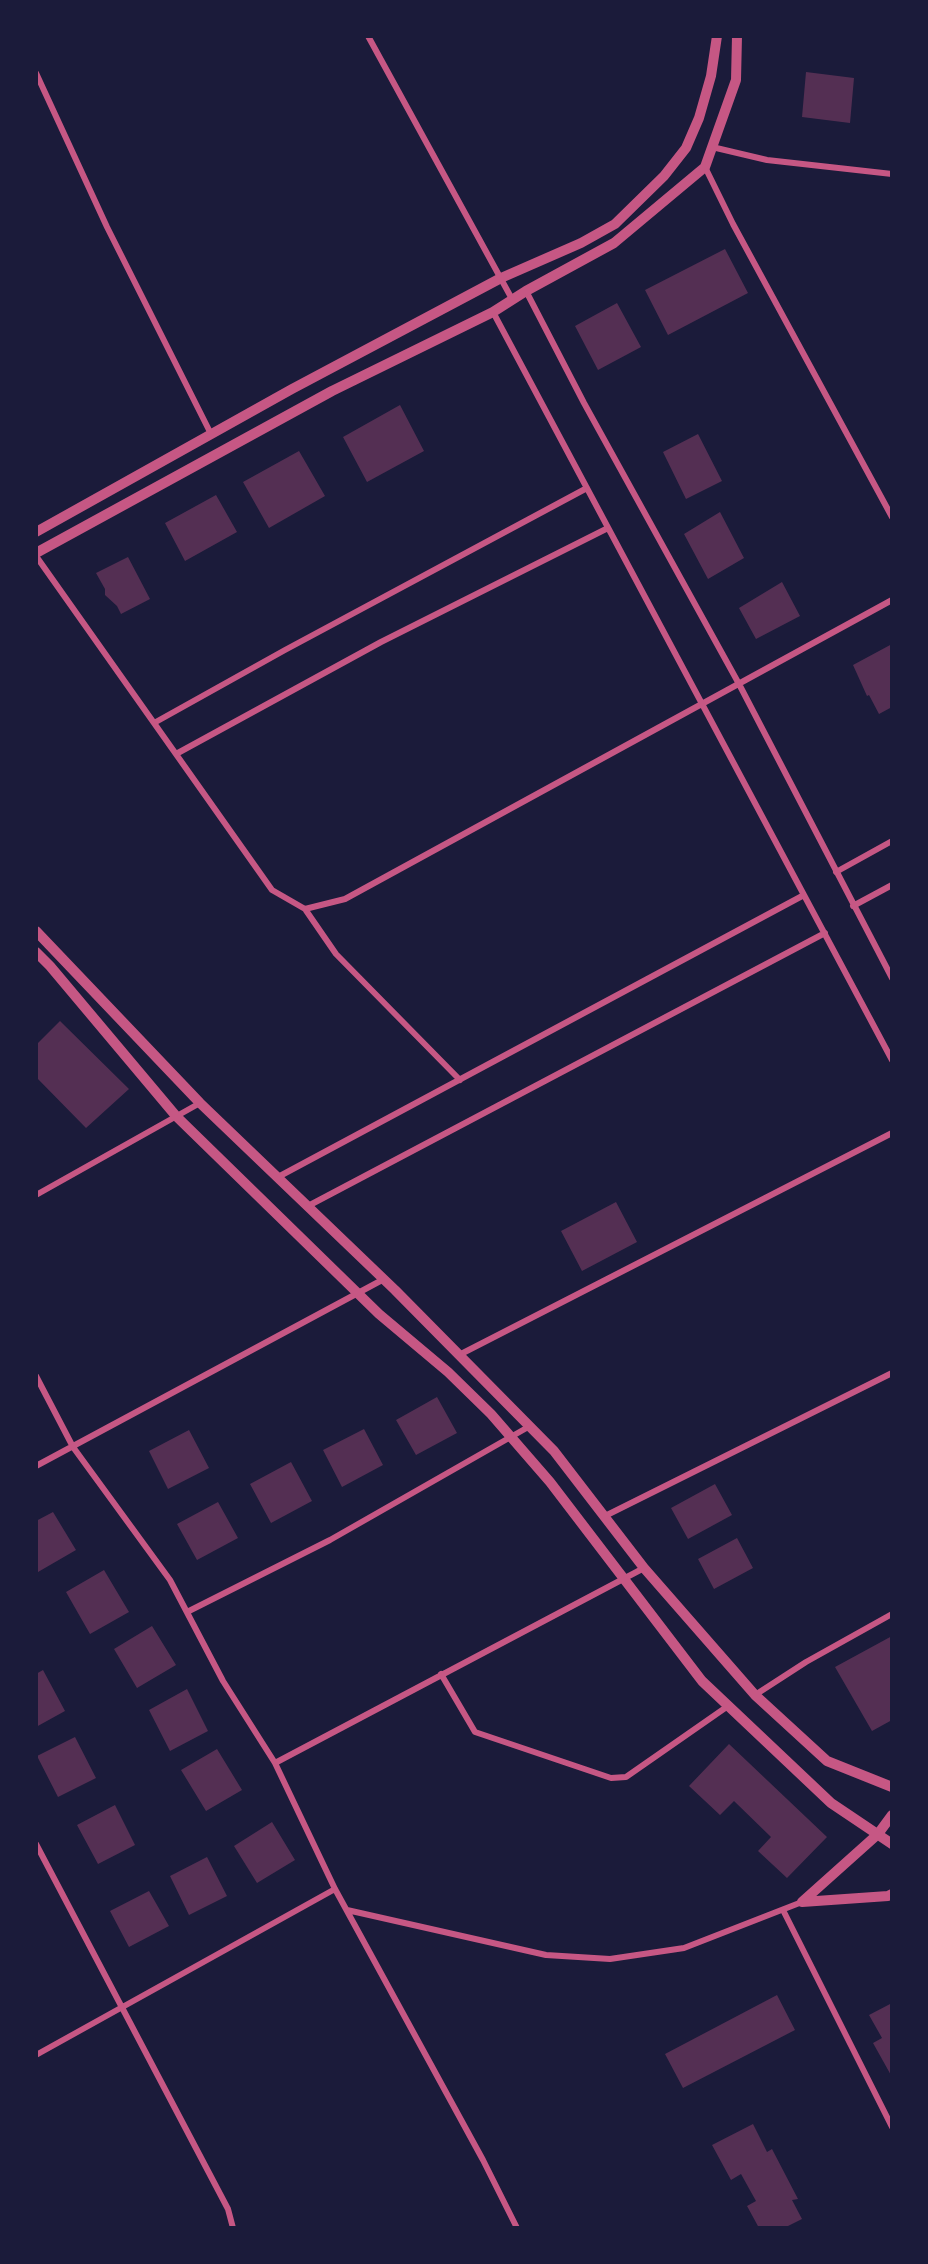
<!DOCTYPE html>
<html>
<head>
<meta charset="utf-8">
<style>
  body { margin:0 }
  #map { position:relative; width:928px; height:2264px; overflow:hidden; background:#1b1b3a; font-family:Mulish,sans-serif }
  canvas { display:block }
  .frame { position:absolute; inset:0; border:38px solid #1b1b3a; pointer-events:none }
</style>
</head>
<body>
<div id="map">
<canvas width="928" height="2264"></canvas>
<div class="frame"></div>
</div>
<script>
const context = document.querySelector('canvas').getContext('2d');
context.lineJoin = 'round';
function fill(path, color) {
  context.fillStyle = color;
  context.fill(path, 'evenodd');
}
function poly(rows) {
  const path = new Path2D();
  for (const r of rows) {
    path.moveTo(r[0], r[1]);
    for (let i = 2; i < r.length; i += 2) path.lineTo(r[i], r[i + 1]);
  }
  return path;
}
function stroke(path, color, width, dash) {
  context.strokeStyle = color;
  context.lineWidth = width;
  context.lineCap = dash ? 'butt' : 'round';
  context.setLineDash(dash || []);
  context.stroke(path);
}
fill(poly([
  [806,72,854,78,850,123,802,117],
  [725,249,748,293,668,335,645,290],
  [617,303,641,347,598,370,575,326],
  [400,405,424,451,367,482,343,437],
  [698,434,722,481,686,499,663,452],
  [299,451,325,496,269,528,243,482],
  [216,495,237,532,185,561,165,523],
  [720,512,744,558,708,579,684,534],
  [128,557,150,599,121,614,117,606,105,595,105,589,96,573],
  [782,582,800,616,756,639,739,608],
  [892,644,892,707,879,714,869,695,867,696,853,665],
  [60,1021,129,1089,86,1128,36,1077,36,1045],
  [616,1202,637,1242,582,1271,561,1231],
  [437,1397,457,1433,416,1455,396,1420],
  [364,1429,383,1465,342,1487,323,1450],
  [189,1430,209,1468,168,1489,149,1451],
  [291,1462,312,1501,271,1523,250,1484],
  [715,1484,732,1515,688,1539,671,1508],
  [218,1502,238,1538,197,1560,177,1524],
  [53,1512,76,1550,38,1572,36,1569,36,1521],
  [737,1538,753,1568,714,1589,698,1559],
  [104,1570,129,1612,90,1634,66,1592],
  [152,1626,176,1665,137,1688,114,1649],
  [892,1636,892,1720,872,1731,835,1667],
  [43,1670,65,1711,36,1727,36,1674],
  [187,1689,208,1731,170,1751,149,1710],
  [75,1737,96,1778,58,1797,37,1756],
  [729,1744,827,1837,787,1878,758,1851,771,1837,734,1801,720,1815,689,1786],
  [217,1749,242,1790,206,1811,181,1770],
  [115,1805,135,1845,98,1864,77,1825],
  [272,1822,295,1860,257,1883,234,1846],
  [207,1857,227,1896,189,1915,170,1876],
  [149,1891,169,1926,129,1947,110,1911],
  [777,1995,795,2030,683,2088,665,2054],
  [892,2003,892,2077,873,2043,882,2038,869,2015],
  [753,2124,767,2152,772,2149,798,2199,792,2200,802,2219,784,2228,759,2228,747,2206,756,2201,741,2174,731,2180,712,2145]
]), '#542f53');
stroke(poly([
  [368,36,512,299],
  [36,73,107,227,211,434],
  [712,147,767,160,892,174],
  [705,167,733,224,892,517],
  [526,291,584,403,739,684,892,978],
  [493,312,892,1060],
  [36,556,272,890,305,909,336,954,460,1080],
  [154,723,285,650,587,488],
  [176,754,381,642,608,528],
  [836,872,892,841],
  [853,906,892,885],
  [305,909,345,899,892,600],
  [278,1177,804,895],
  [36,1195,200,1103],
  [308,1206,825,933],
  [459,1355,892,1133],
  [36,1376,73,1447,170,1580,223,1681,275,1763],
  [36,1466,384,1279],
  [605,1516,892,1373],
  [187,1612,330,1540,530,1426],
  [441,1674,475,1732,611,1778,626,1777,728,1706],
  [755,1695,806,1662,892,1614],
  [36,1844,228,2209,233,2228],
  [347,1910,546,1955,610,1959,684,1948,802,1902],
  [783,1910,892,2127],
  [36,2055,335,1889],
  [517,2228,483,2160,335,1889,275,1763,644,1568]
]), '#c65784', 6);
stroke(poly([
  [36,532,292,389,501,278,581,243,615,224,664,176,686,148,699,118,711,76,717,36],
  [36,553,332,391,493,312,526,291,614,243,705,167,736,80,737,36],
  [36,931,200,1103,395,1290,554,1451,644,1568,755,1695,827,1761,892,1787],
  [36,952,50,966,176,1116,379,1314,448,1372,491,1414,550,1482,702,1681,831,1803,892,1844],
  [802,1902,878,1834,892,1815],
  [802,1902,888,1896,892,1894]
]), '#c65784', 10);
</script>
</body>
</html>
